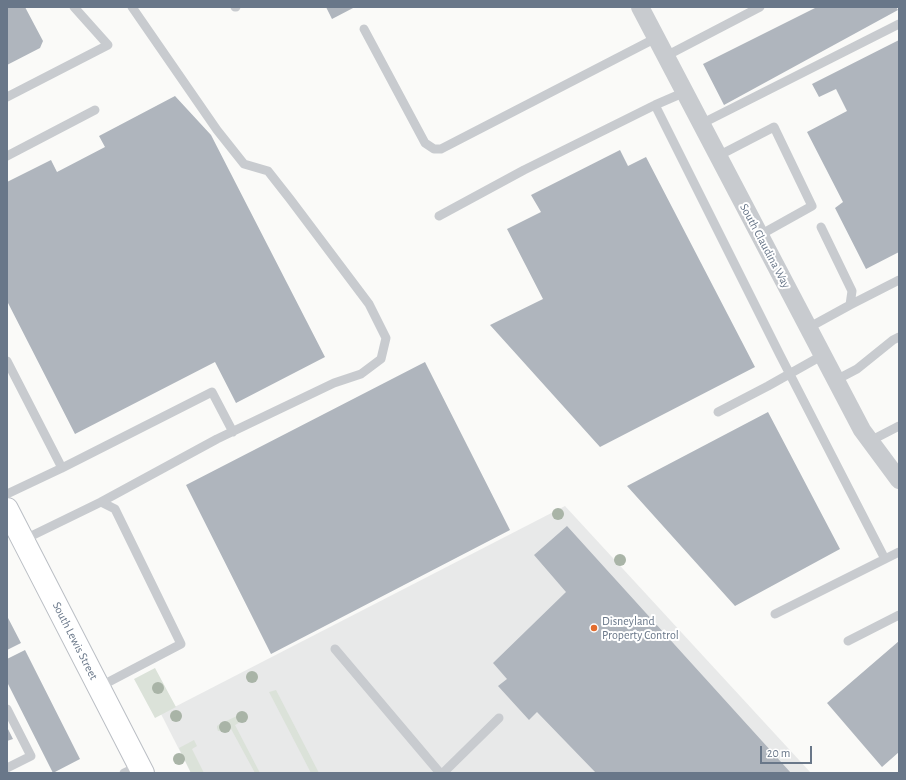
<!DOCTYPE html>
<html>
<head>
<meta charset="utf-8">
<style>
  body { margin:0 }
  #map { position:relative; width:906px; height:780px; overflow:hidden; background:#fafaf8; font-family:"Alegreya Sans",sans-serif }
  canvas { display:block }
  .frame { position:absolute; inset:0; border:8px solid #697789; pointer-events:none }
  .scale { position:absolute; left:760px; top:746px; width:52px; height:18px; box-sizing:border-box; border:2px solid #697789; border-top:0; padding-left:5px; font-size:12px; line-height:14px; white-space:nowrap; color:#697789; -webkit-text-stroke:3px #fff; paint-order:stroke }
</style>
</head>
<body>
<div id="map">
<canvas width="906" height="780"></canvas>
<div class="frame"></div>
<div class="scale">20 m</div>
</div>
<script>
const context = document.querySelector('canvas').getContext('2d');
context.lineJoin = 'round';
function fill(path, color) {
  context.fillStyle = color;
  context.fill(path, 'evenodd');
}
function poly(rows) {
  const path = new Path2D();
  for (const r of rows) {
    path.moveTo(r[0], r[1]);
    for (let i = 2; i < r.length; i += 2) path.lineTo(r[i], r[i + 1]);
  }
  return path;
}
function stroke(path, color, width, dash) {
  context.strokeStyle = color;
  context.lineWidth = width;
  context.lineCap = dash ? 'butt' : 'round';
  context.setLineDash(dash || []);
  context.stroke(path);
}
function drawText(font, color, halo, rows, align = 'center') {
  context.font = font + ' "Alegreya Sans",sans-serif';
  context.lineWidth = 4;
  context.setLineDash([]);
  context.textBaseline = 'middle';
  context.strokeStyle = halo;
  context.fillStyle = color;
  for (const [text, x, y, turn = 0] of rows) {
    context.save();
    context.translate(x, y);
    context.rotate((+turn || 0) * Math.PI / 180);
    context.textAlign = isNaN(turn) ? turn : align;
    if (halo) context.strokeText(text, 0, 0);
    context.fillText(text, 0, 0);
    context.restore();
  }
}
fill(poly([
  [565,506,811,773,191,773,161,714]
]), '#e8e9e9');
fill(poly([
  [155,668,176,707,155,718,134,679],
  [276,690,319,773,311,773,269,692],
  [241,714,244,714,246,719,235,725,260,773,255,773,230,727,222,731,218,731,217,728,217,726,220,724],
  [194,740,197,746,192,749,204,773,191,773,179,748]
]), '#dbe2d9');
fill(poly([
  [7,7,25,7,43,41,40,48,7,65],
  [326,7,355,7,332,19],
  [817,7,896,7,898,10,724,105,703,64],
  [899,40,899,252,866,269,835,208,843,202,807,132,847,111,836,89,819,97,812,84],
  [175,96,211,135,325,357,236,403,215,362,75,434,7,301,7,182,51,160,57,172,105,147,99,136],
  [620,150,628,166,646,157,755,367,600,447,490,325,543,299,507,229,541,212,531,195],
  [425,362,510,530,271,654,186,485],
  [768,412,840,549,735,606,627,486],
  [567,526,791,773,596,773,537,712,529,720,498,686,507,679,493,663,566,592,534,555],
  [7,616,21,643,7,650],
  [899,641,899,752,882,767,827,703],
  [25,650,80,759,53,773,7,682,7,659],
  [7,727,13,739,7,741]
]), '#afb5bd');
const secondary = poly([
  [7,509,143,773]
]);
stroke(secondary, '#babec4', 24);
stroke(poly([
  [235,7,236,7],
  [364,29,425,143,434,149,441,149,656,38],
  [666,56,760,7],
  [7,97,108,45,74,7],
  [655,105,780,355,885,559],
  [701,124,899,24],
  [7,156,95,110],
  [718,156,774,127,812,206,760,235],
  [439,216,524,170,655,105,685,92],
  [850,305,899,280],
  [808,328,850,305,852,291,821,227],
  [7,361,62,468,7,494],
  [836,380,857,369,893,340,899,337],
  [718,412,768,386,823,355],
  [870,441,899,426],
  [62,468,212,392,233,432],
  [101,502,217,439,334,383,361,374,381,359,386,338,369,304,290,199,268,171,244,164,217,130,132,7],
  [23,540,101,502,115,509,181,644,99,687],
  [775,614,899,552],
  [848,641,899,615],
  [335,649,440,773],
  [7,709,31,756,7,768],
  [124,773,139,766],
  [443,773,499,718]
]), '#c8cbcf', 9);
stroke(poly([
  [640,7,862,430,899,480]
]), '#c8cbcf', 18);
stroke(secondary, '#fff', 22);
context.fillStyle = '#a9b4a7';
for (const [x, y] of [
  [558,514],
  [620,560],
  [252,677],
  [158,688],
  [176,716],
  [242,717],
  [225,727],
  [179,759]
]) {
  context.beginPath();
  context.arc(x, y, 6, 0, 2 * Math.PI);
  context.fill();
}
for (const [x, y, r, color] of [
  [594,628,4,"#e36c2e"]
]) {
  const dot = new Path2D();
  dot.arc(x, y, r, 0, 2 * Math.PI);
  context.fillStyle = color;
  context.fill(dot);
  stroke(dot, '#fff', 1.5);
}
drawText('12px', '#697789', '#fff', [
  ["South Claudina Way",765,246,62],
  ["South Lewis Street",75,641,63]
]);
drawText('12px', '#697789', '#fff', [
  ["Disneyland",602,621],
  ["Property Control",602,635]
], 'left');
</script>
</body>
</html>
